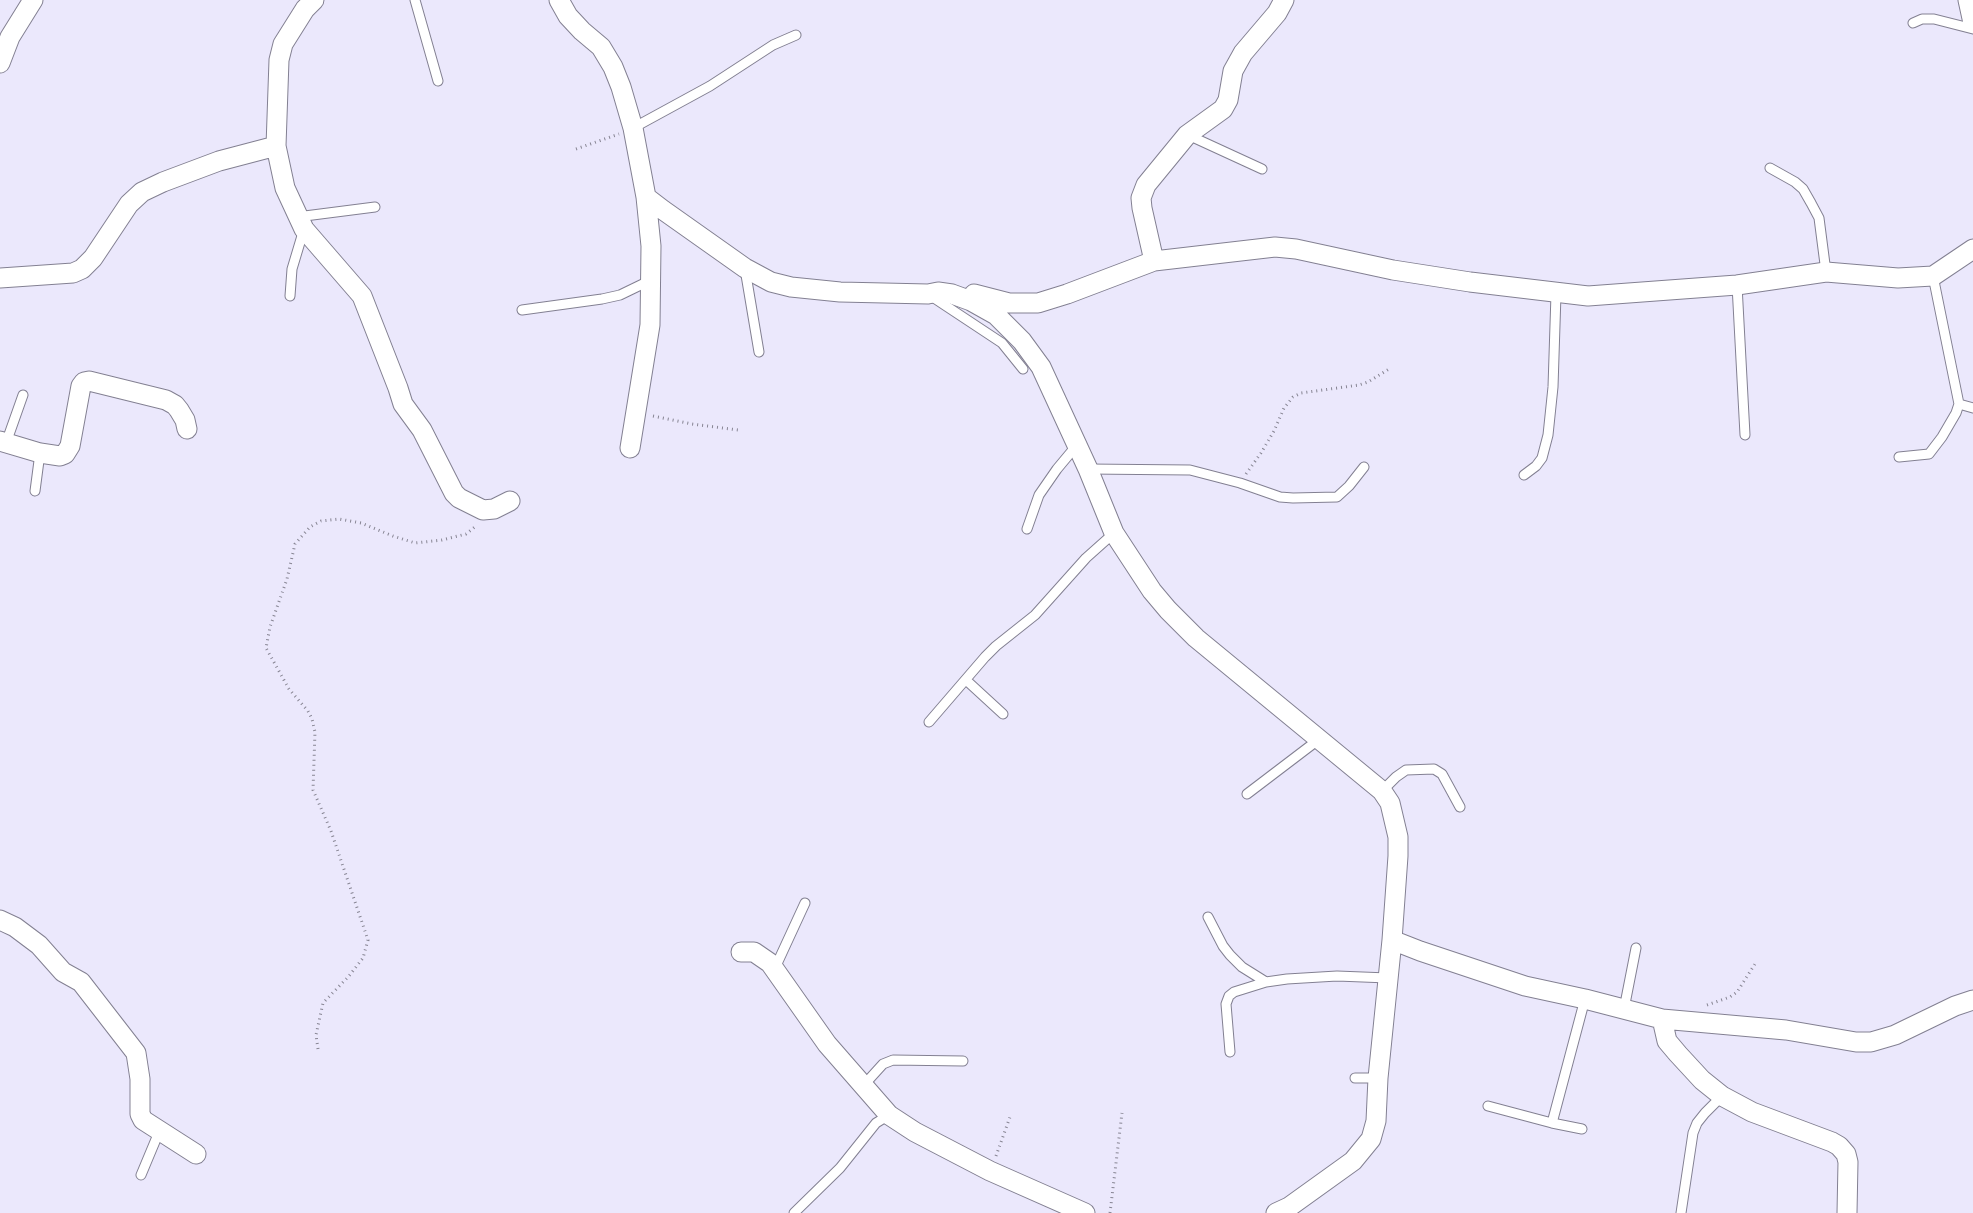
<!DOCTYPE html>
<html>
<head>
<meta charset="utf-8">
<style>
  body { margin:0 }
  canvas { display:block; background:#ebe8fc }
</style>
</head>
<body>
<canvas width="1973" height="1213"></canvas>
<script>
const context = document.querySelector('canvas').getContext('2d');
context.lineJoin = 'round';
function poly(rows) {
  const path = new Path2D();
  for (const r of rows) {
    path.moveTo(r[0], r[1]);
    for (let i = 2; i < r.length; i += 2) path.lineTo(r[i], r[i + 1]);
  }
  return path;
}
function stroke(path, color, width, dash) {
  context.strokeStyle = color;
  context.lineWidth = width;
  context.lineCap = dash ? 'butt' : 'round';
  context.setLineDash(dash || []);
  context.stroke(path);
}
const service = poly([
  [415,0,438,81],
  [1913,23,1922,19,1934,19,1973,29],
  [633,128,710,86,773,45,796,35],
  [1188,135,1262,169],
  [1770,168,1795,182,1803,189,1811,203,1819,218,1826,272],
  [297,217,375,207],
  [745,269,759,352],
  [1737,285,1745,435],
  [290,296,292,269,304,229],
  [931,296,1002,343,1023,369],
  [522,310,602,299,620,295,651,280],
  [1959,404,1973,408],
  [6,443,23,395],
  [1899,457,1929,454,1942,437,1956,413,1959,404,1933,276],
  [1088,469,1190,470,1240,483,1280,497,1293,498,1337,497,1349,486,1364,467],
  [1524,475,1536,466,1542,458,1548,435,1553,387,1556,294],
  [35,491,40,453],
  [1027,529,1039,495,1057,469,1077,445],
  [966,680,1003,714],
  [929,722,985,657,996,646,1035,615,1086,558,1114,533],
  [1382,791,1396,777,1406,770,1434,769,1442,774,1460,807],
  [1247,794,1318,740],
  [1208,917,1223,946,1230,955,1242,967,1266,982],
  [775,968,805,903],
  [1624,1009,1636,948],
  [1230,1052,1226,1004,1229,996,1234,992,1266,982,1287,979,1337,976,1388,978],
  [1355,1078,1378,1078],
  [863,1086,883,1064,893,1060,963,1061],
  [1488,1106,1552,1123,1585,999],
  [1552,1123,1582,1129],
  [141,1175,159,1132],
  [794,1213,840,1168,876,1123,889,1115],
  [1681,1213,1693,1133,1697,1123,1705,1113,1722,1096]
]);
const minor = poly([
  [314,0,305,9,283,44,279,60,276,146,285,188,304,229,362,296,398,388,403,404,422,430,454,493,459,498,483,510,494,509,510,501],
  [559,0,568,16,582,31,601,47,613,67,621,87,633,128,646,197,663,210,745,268,771,282,791,287,840,292,928,294,938,292,952,294,971,301,996,315,1022,341,1041,367,1088,469,1114,533,1152,591,1168,610,1196,638,1382,791,1390,803,1398,837,1398,856,1392,940,1420,951,1525,986,1585,999,1662,1019,1786,1030,1856,1042,1871,1042,1895,1035,1955,1006,1973,1000],
  [1968,0,1973,23],
  [0,63,10,37,33,0],
  [1154,261,1142,208,1141,198,1146,185,1187,135,1223,109,1228,100,1233,71,1243,53,1277,13,1284,0],
  [0,278,73,273,82,269,93,258,129,204,142,192,163,182,219,161,276,146],
  [974,294,1009,303,1038,303,1067,294,1154,261,1275,247,1296,249,1393,270,1470,282,1588,296,1737,285,1826,272,1898,278,1933,276,1973,249],
  [0,441,40,453,60,456,65,454,70,446,81,386,84,382,89,381,166,400,175,405,179,410,185,420,187,429],
  [630,448,650,325,651,246,646,197],
  [0,920,15,927,39,945,63,972,81,982,136,1053,140,1079,140,1114,143,1120,196,1154],
  [741,952,754,952,770,963,827,1044,889,1115,915,1132,990,1171,1085,1213],
  [1662,1019,1667,1041,1678,1054,1702,1080,1722,1096,1752,1112,1832,1142,1839,1146,1846,1154,1848,1162,1847,1213],
  [1276,1213,1289,1207,1353,1161,1371,1139,1376,1121,1378,1078,1392,940]
]);
stroke(service, '#838092', 11);
stroke(minor, '#838092', 21);
stroke(poly([
  [576,149,619,134],
  [653,416,692,424,738,430],
  [1246,474,1261,453,1274,431,1284,408,1293,397,1301,393,1359,385,1368,382,1389,369],
  [1707,1005,1730,997,1737,992,1755,964],
  [318,1049,316,1035,323,1003,349,976,363,958,368,940,331,831,313,790,315,732,312,719,308,711,289,689,266,648,270,627,287,579,295,544,310,527,321,521,339,519,361,523,393,536,415,543,442,540,466,534,476,526],
  [996,1156,1010,1117],
  [1110,1213,1122,1113]
]), '#878593', 3, [1, 4]);
stroke(service, '#fff', 9);
stroke(minor, '#fff', 19);
</script>
</body>
</html>
